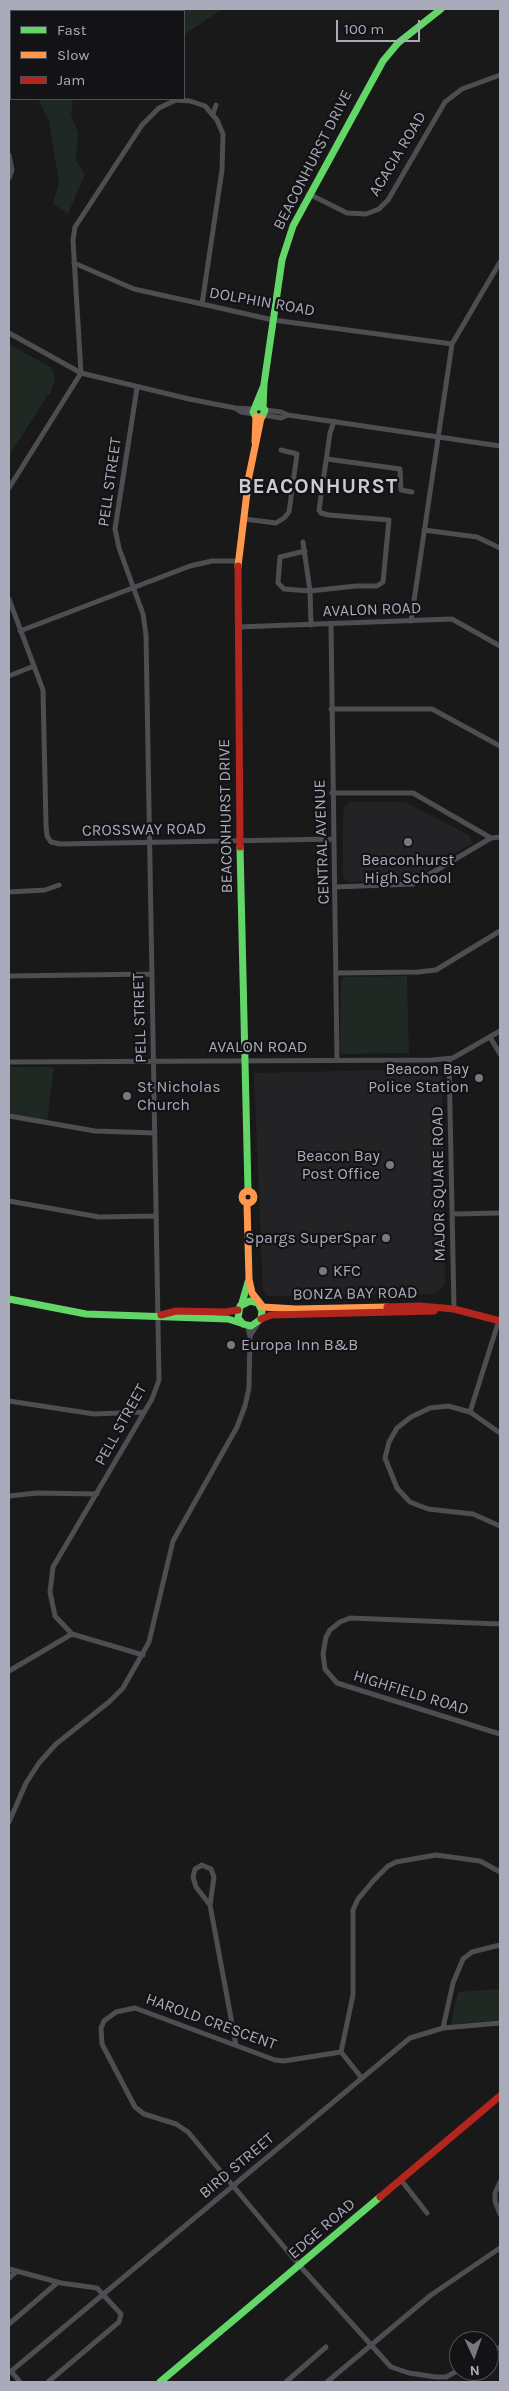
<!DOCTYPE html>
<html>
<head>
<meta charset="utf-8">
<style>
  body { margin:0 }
  #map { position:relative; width:509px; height:2391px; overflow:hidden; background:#191919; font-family:Karla,sans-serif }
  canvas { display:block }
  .frame { position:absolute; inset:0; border:10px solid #aaabba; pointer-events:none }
  .legend { position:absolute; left:10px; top:10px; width:175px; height:90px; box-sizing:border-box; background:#131315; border:1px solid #4f5057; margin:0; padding:6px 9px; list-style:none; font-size:15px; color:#aaabba }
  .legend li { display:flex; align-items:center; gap:10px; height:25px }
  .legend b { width:25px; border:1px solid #4f5057 }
  .north { position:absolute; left:449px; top:2331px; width:50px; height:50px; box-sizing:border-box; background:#131315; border:1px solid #4f5057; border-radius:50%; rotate:177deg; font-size:14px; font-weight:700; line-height:20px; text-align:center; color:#aaabba }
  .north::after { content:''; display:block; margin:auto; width:18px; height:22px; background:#777882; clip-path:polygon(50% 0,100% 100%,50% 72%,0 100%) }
  .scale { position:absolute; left:336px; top:20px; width:84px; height:22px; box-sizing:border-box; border:2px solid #aaabba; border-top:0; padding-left:6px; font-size:15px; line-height:18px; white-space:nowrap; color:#aaabba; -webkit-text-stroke:4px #131315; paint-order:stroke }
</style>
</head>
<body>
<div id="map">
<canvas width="509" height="2391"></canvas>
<div class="frame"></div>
<ul class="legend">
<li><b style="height:6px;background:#63d668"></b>Fast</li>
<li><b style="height:6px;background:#ff974d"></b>Slow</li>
<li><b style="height:6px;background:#b3261e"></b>Jam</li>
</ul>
<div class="north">N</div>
<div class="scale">100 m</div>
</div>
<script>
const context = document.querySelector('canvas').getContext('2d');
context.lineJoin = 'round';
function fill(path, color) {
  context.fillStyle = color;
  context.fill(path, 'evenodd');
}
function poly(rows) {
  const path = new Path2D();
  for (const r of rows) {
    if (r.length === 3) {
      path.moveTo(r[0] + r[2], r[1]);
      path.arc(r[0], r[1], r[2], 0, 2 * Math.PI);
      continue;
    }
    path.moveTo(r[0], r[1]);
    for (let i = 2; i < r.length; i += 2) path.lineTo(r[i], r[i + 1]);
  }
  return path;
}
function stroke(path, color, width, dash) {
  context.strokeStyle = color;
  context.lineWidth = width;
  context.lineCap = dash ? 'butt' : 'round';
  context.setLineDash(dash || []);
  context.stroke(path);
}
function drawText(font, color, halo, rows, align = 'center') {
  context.font = font + ' Karla,sans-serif';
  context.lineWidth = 4.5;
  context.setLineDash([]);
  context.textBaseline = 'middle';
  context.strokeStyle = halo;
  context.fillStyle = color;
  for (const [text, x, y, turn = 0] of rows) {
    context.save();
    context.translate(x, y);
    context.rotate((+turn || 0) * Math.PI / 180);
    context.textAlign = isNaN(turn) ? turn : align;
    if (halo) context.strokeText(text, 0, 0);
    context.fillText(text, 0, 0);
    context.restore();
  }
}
fill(poly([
  [349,802,405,802,469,835,473,843,409,881,348,882,343,877,343,826,344,807],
  [434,1069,442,1077,445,1284,435,1294,268,1296,263,1291,254,1073]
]), '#232325');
fill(poly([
  [9,9,222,9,184,35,184,11,11,11,11,60,9,60],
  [38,99,73,99,71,114,78,133,76,161,85,174,68,214,53,204,59,181,49,121],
  [9,344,52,368,55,378,51,393,47,396,9,456],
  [407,976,409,1053,343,1054,340,1051,341,983,343,977],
  [9,1067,54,1067,47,1122,9,1115],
  [500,1989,500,2020,453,2024,451,2023,458,1992]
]), '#202823');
stroke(poly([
  [213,114,216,105],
  [9,155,12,170,9,178],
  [309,194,347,213,366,214,379,209,388,200,445,102,462,89,500,75],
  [74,263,134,289,202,304,273,320,452,344],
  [9,333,81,373,189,399,235,408,255,409],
  [137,388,115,529,119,548,143,614,146,635,159,1380,152,1399,53,1567,50,1592,55,1616,72,1634,143,1655],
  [235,408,241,412,254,414],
  [265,410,281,412,288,415,500,446],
  [264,415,281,418,288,415],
  [327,459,400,469,401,490,412,492],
  [9,488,81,373,73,240,75,227,142,125,159,108,176,100,190,101,205,106,217,120,223,134,222,170,202,304],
  [244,519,276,523,284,518,289,512,297,454,281,450],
  [424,530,477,537,500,548],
  [303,542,310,591,356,586,377,586,383,582,389,520,329,515,321,513,319,510,330,433,334,421],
  [305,551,280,557,278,583,284,589,310,591,311,625],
  [9,599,43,690,46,825,47,836,51,842,60,844,334,839],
  [411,621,452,344,500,262],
  [331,625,337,1059],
  [238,627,452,619,500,646],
  [20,631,190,566,212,561,238,561],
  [9,676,34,666],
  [331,709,432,709,500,746],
  [332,793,413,793,491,838],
  [336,887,413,884,491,838,500,837],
  [9,892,45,890,59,885],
  [337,973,418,972,436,970,500,931],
  [9,976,151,974],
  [490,1037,500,1054],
  [449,1059,454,1309],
  [9,1062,432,1060,453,1058,500,1031],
  [9,1116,95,1131,155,1133],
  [9,1201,99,1217,156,1216],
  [453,1214,500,1213],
  [250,1336,259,1322],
  [9,1401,94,1414,144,1412],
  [470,1412,499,1320],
  [500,1433,470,1412,448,1406,430,1408,411,1417,397,1428,389,1442,385,1458,397,1488,410,1502,428,1509,473,1514,500,1526],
  [9,1496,37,1493,97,1494],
  [500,1624,350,1618,340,1622,330,1630,326,1637,323,1654,325,1669,337,1683,500,1734],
  [9,1671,72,1634],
  [9,1822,26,1783,39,1763,56,1744,109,1702,123,1688,149,1642,173,1541,237,1427,245,1406,249,1388,250,1336,247,1325],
  [210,1905,196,1887,193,1877,195,1869,202,1865,211,1869,214,1877,210,1905,236,2045],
  [443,2028,453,1983,463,1959,472,1952,500,1945],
  [341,2052,353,1995,353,1910,358,1899,374,1880,388,1866,396,1862,436,1855,480,1861,500,1872],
  [361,2077,341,2052,284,2061,275,2060,135,2008,116,2012,104,2021,101,2028,102,2044,135,2107,144,2114,176,2124,188,2132,300,2266,391,2367,409,2373,436,2377,446,2377,459,2370],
  [401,2180,427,2213],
  [500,2182,495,2193,495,2201,500,2214],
  [9,2269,61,2283,97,2288,121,2314,119,2322,48,2382],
  [9,2278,17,2271],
  [9,2324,57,2283],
  [489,2354,500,2347],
  [11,2371,20,2382],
  [9,2373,410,2038,443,2028,500,2023],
  [286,2382,326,2347],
  [327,2382,431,2295,500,2248]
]), '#4d4d52', 5);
stroke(poly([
  [256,407,262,407,265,410,262,417,256,417,253,412,264,385],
  [263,408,264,384,282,260,293,226,383,61,398,43,441,9],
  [240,847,248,1191],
  [9,1299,86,1314,228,1319,247,1325,251,1326,261,1319,262,1311,258,1303,250,1301,240,1306,238,1318,243,1324],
  [242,1303,248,1282],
  [160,2382,380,2197]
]), '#63d668', 7);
stroke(poly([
  [255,442,256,417],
  [238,566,249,476,261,418],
  [248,1197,6],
  [247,1204,249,1279,252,1293,263,1307,296,1309,387,1307]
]), '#ff974d', 7);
stroke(poly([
  [238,566,240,847],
  [387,1307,420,1306,454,1309,500,1321],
  [161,1315,176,1311,225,1312,238,1310],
  [261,1319,271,1315,434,1311],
  [380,2197,500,2096]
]), '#b3261e', 7);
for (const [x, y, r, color] of [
  [408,842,5,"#777882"],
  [479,1078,5,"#777882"],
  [127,1096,5,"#777882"],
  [390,1165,5,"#777882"],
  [386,1238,5,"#777882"],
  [323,1271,5,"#777882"],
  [231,1345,5,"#777882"]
]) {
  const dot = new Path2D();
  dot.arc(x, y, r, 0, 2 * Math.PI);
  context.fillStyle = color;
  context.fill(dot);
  stroke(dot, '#131315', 2);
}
drawText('16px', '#aaabba', '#131315', [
  ["ACACIA ROAD",398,154,-59],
  ["BEACONHURST DRIVE",313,160,-63],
  ["DOLPHIN ROAD",262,302,10],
  ["PELL STREET",110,482,-82],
  ["AVALON ROAD",372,610,-2],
  ["BEACONHURST DRIVE",226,816,-91],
  ["CROSSWAY ROAD",144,830,-1],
  ["CENTRAL AVENUE",322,842,-92],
  ["PELL STREET",140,1018,-92],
  ["AVALON ROAD",258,1047],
  ["MAJOR SQUARE ROAD",439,1184,-91],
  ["BONZA BAY ROAD",355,1294,-1],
  ["PELL STREET",121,1425,-61],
  ["HIGHFIELD ROAD",411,1693,17],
  ["HAROLD CRESCENT",211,2022,20],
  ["BIRD STREET",237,2166,-40],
  ["EDGE ROAD",322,2229,-41]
]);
drawText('16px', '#aaabba', '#131315', [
  ["Beaconhurst",408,860,"center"],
  ["High School",408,878,"center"],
  ["Beacon Bay",469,1069],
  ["Police Station",469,1087],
  ["St Nicholas",137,1087,"left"],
  ["Church",137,1105,"left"],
  ["Beacon Bay",380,1156],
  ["Post Office",380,1174],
  ["Spargs SuperSpar",376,1238],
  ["KFC",333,1271,"left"],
  ["Europa Inn B&B",241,1345,"left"]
], 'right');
context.letterSpacing = '1px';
drawText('bold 21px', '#cbcbd6', '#131315', [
  ["BEACONHURST",318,487]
]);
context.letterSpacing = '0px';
</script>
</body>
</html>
